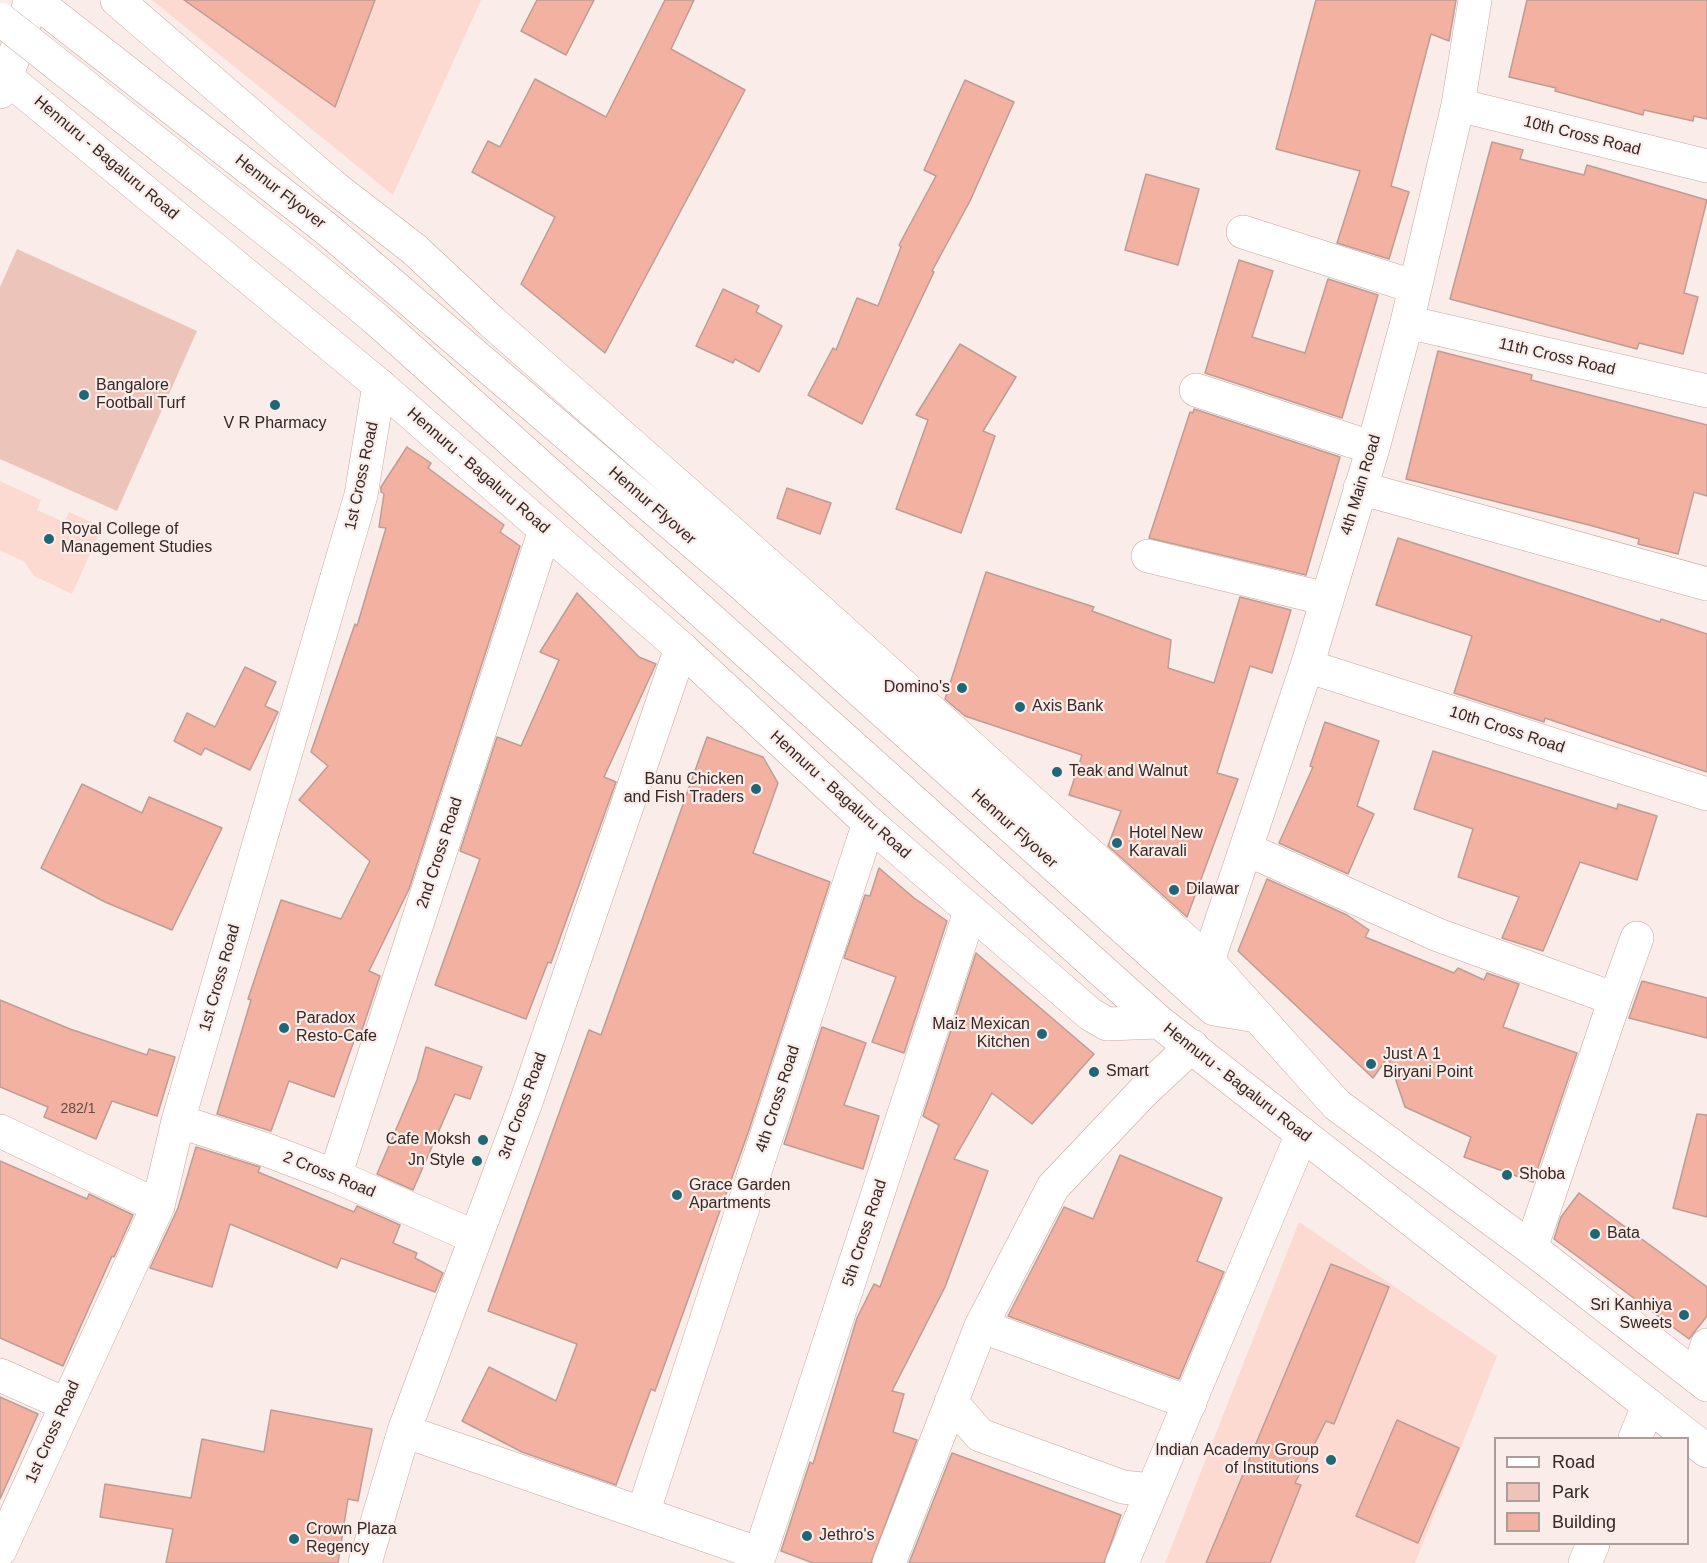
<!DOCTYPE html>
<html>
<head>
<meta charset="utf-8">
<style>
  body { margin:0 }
  #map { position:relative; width:1707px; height:1563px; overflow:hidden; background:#faece9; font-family:Helvetica,sans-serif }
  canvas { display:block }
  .legend { position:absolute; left:1494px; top:1437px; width:195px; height:108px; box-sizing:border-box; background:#faece9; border:2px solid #ab9d9a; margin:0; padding:8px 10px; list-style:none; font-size:18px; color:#342724 }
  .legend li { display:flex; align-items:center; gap:12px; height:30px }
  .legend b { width:30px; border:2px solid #ab9d9a }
</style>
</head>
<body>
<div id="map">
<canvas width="1707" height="1563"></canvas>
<ul class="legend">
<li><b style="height:8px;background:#fff"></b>Road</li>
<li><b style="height:16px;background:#edc4b9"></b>Park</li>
<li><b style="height:16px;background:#f2b1a1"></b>Building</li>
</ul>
</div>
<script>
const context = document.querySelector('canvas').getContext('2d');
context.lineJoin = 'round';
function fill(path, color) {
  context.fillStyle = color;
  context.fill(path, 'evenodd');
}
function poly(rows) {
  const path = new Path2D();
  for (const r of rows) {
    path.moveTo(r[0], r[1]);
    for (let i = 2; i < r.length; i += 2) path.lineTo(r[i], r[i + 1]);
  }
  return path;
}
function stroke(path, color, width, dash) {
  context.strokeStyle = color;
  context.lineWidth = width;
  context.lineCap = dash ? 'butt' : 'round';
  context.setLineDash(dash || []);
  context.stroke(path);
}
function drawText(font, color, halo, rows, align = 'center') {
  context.font = font + ' Helvetica,sans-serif';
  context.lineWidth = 4.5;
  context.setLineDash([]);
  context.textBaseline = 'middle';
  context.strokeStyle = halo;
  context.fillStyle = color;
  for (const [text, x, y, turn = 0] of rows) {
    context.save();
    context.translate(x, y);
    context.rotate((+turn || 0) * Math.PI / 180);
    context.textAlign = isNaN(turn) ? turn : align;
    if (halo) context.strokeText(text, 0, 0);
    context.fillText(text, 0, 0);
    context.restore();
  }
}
fill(poly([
  [152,0,481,0,393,195],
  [0,481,41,500,37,510,64,522,69,512,102,527,72,594,34,576,24,561,0,551],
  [1299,1222,1497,1356,1415,1563,1165,1563]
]), '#fcdad2');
fill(poly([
  [17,249,197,331,117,511,0,459,0,287]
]), '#edc4b9');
const building = poly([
  [184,0,375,0,335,107,184,0],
  [537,0,594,0,566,55,521,31,537,0],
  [665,0,694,0,671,49,745,90,605,353,521,284,555,217,472,172,488,141,500,147,535,79,606,117,665,0],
  [1316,0,1456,0,1449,41,1431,34,1391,186,1409,192,1389,259,1337,243,1360,171,1276,149,1316,0],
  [1527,0,1707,0,1707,119,1694,116,1693,121,1644,110,1643,115,1555,91,1556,88,1509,77,1527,0],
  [965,80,1014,102,970,201,932,271,934,272,862,424,808,395,833,348,836,350,857,298,878,306,901,247,899,245,936,176,924,170,965,80],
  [1492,142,1523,150,1520,159,1584,175,1587,165,1707,200,1684,293,1698,297,1683,354,1639,343,1637,349,1450,299,1492,142],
  [1146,174,1199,189,1178,265,1125,250,1146,174],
  [1239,260,1273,271,1252,337,1305,353,1328,279,1378,295,1342,418,1205,373,1239,260],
  [723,289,759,306,756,312,782,326,759,372,735,359,733,363,696,346,723,289],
  [960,344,1016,377,983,431,995,436,961,533,896,509,928,420,916,415,960,344],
  [1438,351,1532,375,1531,380,1707,425,1707,496,1694,492,1678,554,1638,544,1639,539,1589,525,1406,479,1438,351],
  [1194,409,1340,457,1306,575,1149,538,1190,412,1193,413,1194,409],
  [407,447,431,463,428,468,504,525,500,532,520,546,409,889,369,971,380,976,359,1039,355,1038,334,1097,289,1081,271,1131,217,1114,251,1000,248,999,281,900,341,919,370,861,299,800,328,766,311,752,355,624,357,626,386,528,379,527,384,494,381,492,381,487,407,447],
  [787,488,831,503,820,534,777,518,787,488],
  [1398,538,1660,622,1661,619,1707,634,1707,772,1545,718,1544,722,1454,693,1472,636,1376,605,1398,538],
  [986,572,1094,607,1092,611,1171,640,1168,668,1214,683,1240,597,1291,610,1272,673,1250,666,1217,773,1238,779,1187,917,1108,846,1121,811,1069,795,1082,755,965,716,945,699,986,572],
  [577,593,639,657,656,664,604,777,616,782,551,963,548,962,526,1019,435,985,480,859,460,851,497,737,521,746,559,660,540,652,577,593],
  [245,667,276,682,265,706,278,712,250,770,205,748,201,755,174,741,187,713,215,727,245,667],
  [1325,722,1379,741,1357,806,1374,814,1348,874,1279,843,1313,767,1310,766,1325,722],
  [707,737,763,757,778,783,753,853,830,882,748,1133,655,1391,651,1389,616,1485,522,1452,462,1421,489,1367,556,1401,577,1344,488,1311,589,1030,601,1035,707,737],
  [1433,751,1617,809,1618,804,1657,816,1637,880,1580,862,1543,951,1502,938,1519,897,1458,877,1473,829,1414,809,1433,751],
  [82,784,142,813,149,797,222,828,172,930,105,902,41,868,82,784],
  [879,868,914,898,947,921,904,1053,872,1042,896,977,844,958,865,895,870,896,879,868],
  [1267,879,1347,915,1369,930,1365,937,1454,973,1458,968,1484,980,1487,973,1519,984,1503,1027,1577,1053,1533,1182,1464,1157,1471,1137,1405,1107,1388,1057,1373,1078,1238,951,1267,879],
  [976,953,1094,1054,1032,1124,992,1093,954,1159,988,1171,945,1287,892,1391,904,1394,893,1432,917,1440,871,1563,813,1563,781,1551,810,1462,813,1464,857,1318,874,1284,880,1287,939,1125,923,1116,976,953],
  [1642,981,1707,998,1707,1038,1629,1018,1642,981],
  [0,1000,70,1029,147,1055,149,1049,175,1057,157,1116,112,1101,96,1139,44,1117,48,1107,0,1087,0,1000],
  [822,1027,866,1043,844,1105,879,1116,863,1169,784,1144,822,1027],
  [426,1047,482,1067,470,1099,455,1094,413,1190,377,1174,417,1080,426,1047],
  [1697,1114,1707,1115,1707,1217,1673,1208,1697,1114],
  [196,1147,260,1167,258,1172,354,1212,357,1206,400,1225,393,1243,417,1253,415,1258,443,1273,435,1292,341,1258,337,1268,230,1224,212,1287,150,1268,178,1208,196,1147],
  [1120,1155,1222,1198,1197,1261,1224,1272,1179,1379,1008,1316,1064,1207,1093,1219,1120,1155],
  [0,1161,87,1199,89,1194,133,1215,114,1257,112,1256,63,1366,0,1338,0,1161],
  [1579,1193,1707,1287,1707,1316,1689,1339,1554,1239,1561,1217,1579,1193],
  [1331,1264,1389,1287,1334,1424,1326,1421,1295,1483,1301,1485,1270,1563,1206,1563,1331,1264],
  [0,1397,38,1414,0,1499,0,1397],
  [271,1410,372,1429,358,1501,348,1499,338,1563,166,1563,173,1529,100,1517,105,1484,191,1498,202,1439,264,1452,271,1410],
  [1397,1420,1459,1448,1418,1543,1356,1516,1397,1420],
  [952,1453,1121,1515,1104,1563,909,1563,952,1453]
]);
fill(building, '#f2b1a1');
stroke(building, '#bd9d95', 1.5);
const minor = poly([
  [0,92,21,38,30,0],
  [1458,105,1707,166],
  [1243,232,1415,287],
  [1407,322,1707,391],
  [1196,390,1373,448],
  [1360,488,1707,584],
  [1148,556,1327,599],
  [1307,666,1707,794],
  [1246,849,1438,935,1615,999,1531,1248],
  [1208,961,1307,666,1373,448,1407,322,1458,105,1475,0],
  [1615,999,1637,938],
  [178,1121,267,1150,335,1176,475,1237],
  [0,1131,158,1206],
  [335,1176,545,530],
  [981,1326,1190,1403],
  [0,1375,65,1404],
  [1697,1377,1707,1345],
  [951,1402,980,1435,1123,1487,1150,1490],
  [404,1431,760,1554,970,912],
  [1635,1438,1648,1407],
  [643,1513,869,823],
  [0,1550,158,1206,178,1121,361,495,379,385],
  [365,1563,404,1431,526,1102,681,648],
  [889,1563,981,1326,1053,1187,1143,1092,1192,1046],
  [1122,1563,1302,1134],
  [1585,1563,1593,1544]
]);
const major = poly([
  [34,0,328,230,741,583,1214,1009,1257,1016],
  [117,0,335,188,414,249,492,322,810,602,1208,961,1337,1105,1531,1248,1707,1385],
  [0,72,379,385,681,648,869,823,1090,1014,1107,1024,1159,1022],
  [302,258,376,319,1159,1022,1707,1451]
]);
stroke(minor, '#c8a79f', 34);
stroke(major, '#c8a79f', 34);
stroke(minor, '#fff', 33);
stroke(major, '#fff', 33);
const majorBridge = poly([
  [0,19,302,258]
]);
stroke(majorBridge, '#c8a79f', 34, []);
stroke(majorBridge, '#fff', 33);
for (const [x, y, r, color] of [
  [84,395,6,"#206775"],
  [275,405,6,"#206775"],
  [49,539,6,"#206775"],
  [962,688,6,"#206775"],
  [1020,707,6,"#206775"],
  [1057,772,6,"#206775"],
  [756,789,6,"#206775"],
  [1117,843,6,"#206775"],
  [1174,890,6,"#206775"],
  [284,1028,6,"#206775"],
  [1042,1034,6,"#206775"],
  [1371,1064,6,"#206775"],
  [1094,1072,6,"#206775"],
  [483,1140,6,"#206775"],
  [477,1161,6,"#206775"],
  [1507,1175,6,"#206775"],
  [677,1195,6,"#206775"],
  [1595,1234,6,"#206775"],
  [1684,1315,6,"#206775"],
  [1331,1460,6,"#206775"],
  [807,1536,6,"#206775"],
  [294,1539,6,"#206775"]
]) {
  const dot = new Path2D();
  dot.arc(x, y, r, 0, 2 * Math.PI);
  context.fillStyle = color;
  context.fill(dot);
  stroke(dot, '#faece9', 2);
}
drawText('14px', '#644a43', null, [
  ["282/1",78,1109]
]);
drawText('16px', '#342724', '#faece9', [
  ["10th Cross Road",1582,136,14],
  ["Hennuru - Bagaluru Road",106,158,40],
  ["Hennur Flyover",280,192,38],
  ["11th Cross Road",1557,357,13],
  ["Hennuru - Bagaluru Road",478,471,41],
  ["1st Cross Road",362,476,-78],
  ["4th Main Road",1361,485,-73],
  ["Hennur Flyover",652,506,41],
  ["10th Cross Road",1507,730,18],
  ["Hennuru - Bagaluru Road",840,795,42],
  ["Hennur Flyover",1014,829,42],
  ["2nd Cross Road",440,853,-72],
  ["1st Cross Road",220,978,-74],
  ["Hennuru - Bagaluru Road",1237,1083,38],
  ["4th Cross Road",778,1099,-72],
  ["3rd Cross Road",523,1106,-70],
  ["2 Cross Road",329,1175,22],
  ["5th Cross Road",865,1233,-72],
  ["1st Cross Road",53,1432,-66]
]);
drawText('16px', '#342724', '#faece9', [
  ["Bangalore",96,386],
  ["Football Turf",96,404],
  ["V R Pharmacy",275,424,"center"],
  ["Royal College of",61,530],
  ["Management Studies",61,548],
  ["Domino's",950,688,"right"],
  ["Axis Bank",1032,707],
  ["Teak and Walnut",1069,772],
  ["Banu Chicken",744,780,"right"],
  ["and Fish Traders",744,798,"right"],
  ["Hotel New",1129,834],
  ["Karavali",1129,852],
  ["Dilawar",1186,890],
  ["Paradox",296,1019],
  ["Resto-Cafe",296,1037],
  ["Maiz Mexican",1030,1025,"right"],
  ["Kitchen",1030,1043,"right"],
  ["Just A 1",1383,1055],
  ["Biryani Point",1383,1073],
  ["Smart",1106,1072],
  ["Cafe Moksh",471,1140,"right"],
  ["Jn Style",465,1161,"right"],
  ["Shoba",1519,1175],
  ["Grace Garden",689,1186],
  ["Apartments",689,1204],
  ["Bata",1607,1234],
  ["Sri Kanhiya",1672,1306,"right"],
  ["Sweets",1672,1324,"right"],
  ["Indian Academy Group",1319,1451,"right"],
  ["of Institutions",1319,1469,"right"],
  ["Crown Plaza",306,1530],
  ["Regency",306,1548],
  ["Jethro's",819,1536]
], 'left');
</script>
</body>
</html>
